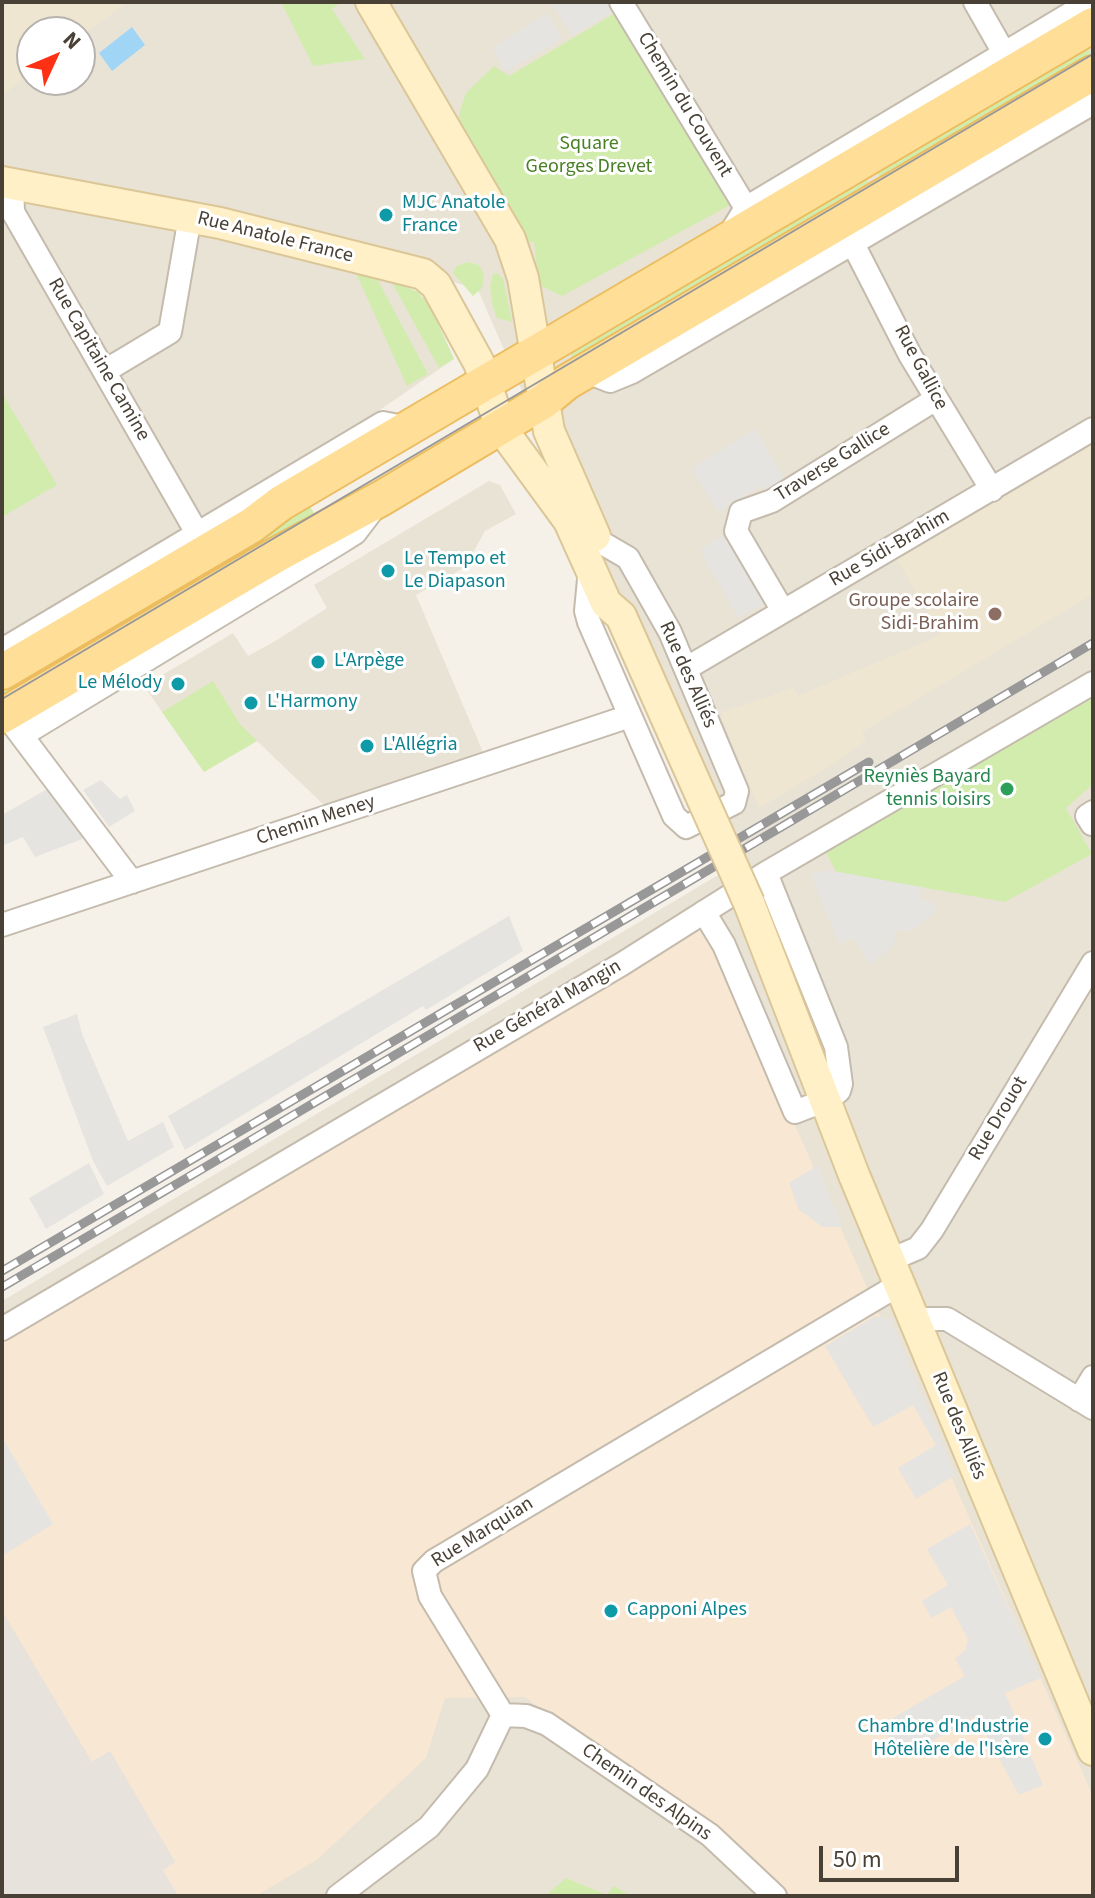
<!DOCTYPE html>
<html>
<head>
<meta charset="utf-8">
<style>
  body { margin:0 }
  #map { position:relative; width:1095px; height:1898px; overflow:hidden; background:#f5f1e8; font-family:"Source Sans 3",sans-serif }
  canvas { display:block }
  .frame { position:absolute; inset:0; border:4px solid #494136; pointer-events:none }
  .north { position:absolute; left:16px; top:16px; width:80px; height:80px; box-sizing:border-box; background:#fff; border:2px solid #b6b3af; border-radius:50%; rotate:46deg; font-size:22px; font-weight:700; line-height:32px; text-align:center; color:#494136 }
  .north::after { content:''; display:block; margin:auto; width:28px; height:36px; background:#ff3115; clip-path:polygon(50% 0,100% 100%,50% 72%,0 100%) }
  .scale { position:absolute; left:819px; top:1846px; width:140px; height:36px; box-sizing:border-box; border:4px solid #494136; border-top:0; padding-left:10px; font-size:24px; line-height:28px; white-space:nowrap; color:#494136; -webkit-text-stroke:6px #fff; paint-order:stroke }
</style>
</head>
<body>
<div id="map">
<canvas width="1095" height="1898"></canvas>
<div class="frame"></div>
<div class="north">N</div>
<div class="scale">50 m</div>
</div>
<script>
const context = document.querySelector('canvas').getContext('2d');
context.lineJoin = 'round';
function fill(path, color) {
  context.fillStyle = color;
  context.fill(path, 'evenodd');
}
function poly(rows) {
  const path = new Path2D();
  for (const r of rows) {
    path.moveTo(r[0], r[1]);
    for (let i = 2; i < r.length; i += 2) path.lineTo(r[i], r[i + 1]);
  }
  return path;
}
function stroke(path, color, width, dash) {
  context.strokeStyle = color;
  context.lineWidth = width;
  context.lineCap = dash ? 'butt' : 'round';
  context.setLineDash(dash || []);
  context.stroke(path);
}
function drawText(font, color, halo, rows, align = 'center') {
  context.font = font + ' "Source Sans 3",sans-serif';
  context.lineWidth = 6;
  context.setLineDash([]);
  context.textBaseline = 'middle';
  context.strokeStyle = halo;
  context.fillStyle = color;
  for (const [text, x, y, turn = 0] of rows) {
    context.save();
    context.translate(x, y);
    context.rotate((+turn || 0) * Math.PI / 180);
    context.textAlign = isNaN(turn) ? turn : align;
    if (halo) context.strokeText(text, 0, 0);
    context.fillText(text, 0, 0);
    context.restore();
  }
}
fill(poly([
  [2,2,1093,2,1093,1896,2,1896,2,1301,730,868,478,290,424,272,375,275,418,292,430,306,454,359,355,427,264,480,175,540,2,642],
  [32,32,80,32,80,80,32,80],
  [489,481,500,485,516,514,485,531,465,567,416,595,483,752,325,806,257,741,204,772,144,686,233,633,248,656,277,640,327,608,314,585]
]), '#e9e3d6');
fill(poly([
  [701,926,731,981,1093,1796,1093,1896,790,1896,525,1697,445,1698,426,1758,318,1859,256,1896,178,1896,162,1870,175,1862,110,1752,92,1762,2,1611,2,1343]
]), '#f8e7d2');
fill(poly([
  [2,1611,91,1762,110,1751,175,1862,163,1870,178,1896,2,1896]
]), '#e8e2dd');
fill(poly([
  [2,2,128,2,80,37,80,32,32,32,32,73,2,95],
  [1093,441,1093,594,862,732,866,740,836,762,759,808,722,719,723,712,794,688,798,696,941,635,896,558]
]), '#efe6d1');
fill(poly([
  [281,2,341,2,332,9,365,59,313,66],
  [617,12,732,204,562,296,539,285,534,242,524,243,460,131,459,114,466,93,494,66,509,76],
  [1086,43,1093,61,884,184,874,167],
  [864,174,873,191,574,368,569,347],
  [468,262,479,265,484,275,482,288,473,296,453,273,457,266],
  [354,269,375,275,428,374,407,386],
  [497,273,503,279,512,322,497,318,493,307,490,287,493,274],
  [391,281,418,292,430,306,454,359,439,368],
  [2,393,57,485,2,517],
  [308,503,317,518,2,705,2,684],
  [213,681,240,724,257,741,204,772,162,712],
  [1093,691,1093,784,1066,808,1092,854,1005,902,836,872,823,846],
  [566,1878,607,1895,613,1886,632,1896,545,1896]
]), '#d2ecae');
fill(poly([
  [551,2,608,2,613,11,572,36],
  [548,13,562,39,505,72,492,48],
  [755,429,787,484,769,495,763,485,718,512,692,468],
  [732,531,770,600,738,618,700,549],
  [101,780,120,799,127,795,135,811,109,827,83,790],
  [49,788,85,838,35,857,23,837,2,846,2,815],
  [827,870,921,887,920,900,935,903,936,912,911,931,896,930,894,945,870,965,854,938,839,944,811,875],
  [509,916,523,951,426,1010,423,1006,185,1150,168,1116],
  [77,1014,82,1034,128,1141,163,1122,174,1147,107,1186,93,1161,43,1027],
  [89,1163,104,1194,46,1229,29,1198],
  [817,1166,842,1227,823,1227,799,1210,789,1183],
  [875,1316,890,1319,955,1475,916,1499,898,1468,936,1445,913,1405,873,1427,825,1346],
  [2,1437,53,1524,2,1556],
  [970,1524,1041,1678,1005,1693,1043,1785,1019,1795,976,1716,901,1759,881,1725,965,1676,955,1658,965,1651,968,1639,951,1607,931,1618,922,1601,948,1585,927,1549]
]), '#e6e4e0');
fill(poly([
  [132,27,145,45,112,71,99,53]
]), '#a1d5f5');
const street = poly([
  [621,2,746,208],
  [975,2,1004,53],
  [12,184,13,212,197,533],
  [726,240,746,208,1090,2],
  [853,244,910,355,992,490],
  [105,371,170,332,190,217],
  [587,372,610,381,632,372,1093,103],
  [590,569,586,611,589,622,674,816,686,827,734,803,737,791,670,632,628,558,597,540],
  [783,611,736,531,741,512,772,501,936,399],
  [2,650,383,423,409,428],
  [687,668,1093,429],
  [15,727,132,882],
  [24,734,339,543,355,533,374,508],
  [1092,824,1087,816,1093,812],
  [704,912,724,945,795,1112,826,1100,839,1091,841,1084,836,1047,766,873],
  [2,925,630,716],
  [890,1260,918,1248,932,1230,1093,963],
  [914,1319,947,1319,1093,1408],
  [2,1329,622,964,766,873,1093,683],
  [1079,1400,1093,1377],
  [503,1715,430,1596,424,1571,434,1561,900,1284],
  [503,1715,526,1716,547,1724,710,1835,775,1896],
  [338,1896,429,1827,477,1769,503,1715]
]);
const secondary = poly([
  [371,2,510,239,523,278,549,431,595,536],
  [2,182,220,223,423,274,436,285,479,363,501,428,569,521,606,603,621,616,702,798],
  [749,903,854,1175,1093,1750]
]);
const primary = poly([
  [2,672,252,525,281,503,1093,25],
  [2,716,278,554,382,498,544,401,567,382,1093,73]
]);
stroke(street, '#c4bbad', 26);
stroke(secondary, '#dbc697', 34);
stroke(primary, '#ecbd5f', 38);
stroke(street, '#fff', 22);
stroke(secondary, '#fff0c8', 30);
stroke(primary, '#ffde97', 34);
stroke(poly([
  [2,699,1093,54]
]), '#989898', 2);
const rail = poly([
  [2,1271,869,762],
  [2,1287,1093,643]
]);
stroke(rail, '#989898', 9);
stroke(rail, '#fff', 6, [18]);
const secondaryBridge = poly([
  [702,798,749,903]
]);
stroke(secondaryBridge, '#dbc697', 34, []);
stroke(secondaryBridge, '#fff0c8', 30);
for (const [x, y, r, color] of [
  [386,215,8,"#0f9aa8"],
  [388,571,8,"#0f9aa8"],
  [995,614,8,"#8d6e63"],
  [318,662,8,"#0f9aa8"],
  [178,684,8,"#0f9aa8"],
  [251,703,8,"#0f9aa8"],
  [367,746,8,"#0f9aa8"],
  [1007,789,8,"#2e9e5b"],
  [611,1611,8,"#0f9aa8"],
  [1045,1739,8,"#0f9aa8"]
]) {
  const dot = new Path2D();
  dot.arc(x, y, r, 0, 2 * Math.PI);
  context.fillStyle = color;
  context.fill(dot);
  stroke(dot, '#fff', 3);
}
drawText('20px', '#494136', '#fff', [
  ["Chemin du Couvent",684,105,59],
  ["Rue Anatole France",275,238,14],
  ["Rue Capitaine Camine",98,360,60],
  ["Rue Gallice",920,368,62],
  ["Traverse Gallice",833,463,-32],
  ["Rue Sidi-Brahim",890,549,-30],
  ["Rue des Alliés",687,675,66],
  ["Chemin Meney",316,821,-18],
  ["Rue Général Mangin",548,1007,-30],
  ["Rue Drouot",999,1119,-59],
  ["Rue des Alliés",958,1426,68],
  ["Rue Marquian",483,1533,-32],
  ["Chemin des Alpins",646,1793,35]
]);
drawText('20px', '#4a8025', '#fff', [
  ["Square",589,145],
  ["Georges Drevet",589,168]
]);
drawText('20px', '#0d838f', '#fff', [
  ["MJC Anatole",402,204],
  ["France",402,227],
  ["Le Tempo et",404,560],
  ["Le Diapason",404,583],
  ["L'Arpège",334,662],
  ["Le Mélody",162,684,"right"],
  ["L'Harmony",267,703],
  ["L'Allégria",383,746],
  ["Capponi Alpes",627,1611],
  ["Chambre d'Industrie",1029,1728,"right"],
  ["Hôtelière de l'Isère",1029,1751,"right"]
], 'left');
drawText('20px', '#785e54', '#fff', [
  ["Groupe scolaire",979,602],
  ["Sidi-Brahim",979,625]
], 'right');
drawText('20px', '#27864d', '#fff', [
  ["Reyniès Bayard",991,778],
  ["tennis loisirs",991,801]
], 'right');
</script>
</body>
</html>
